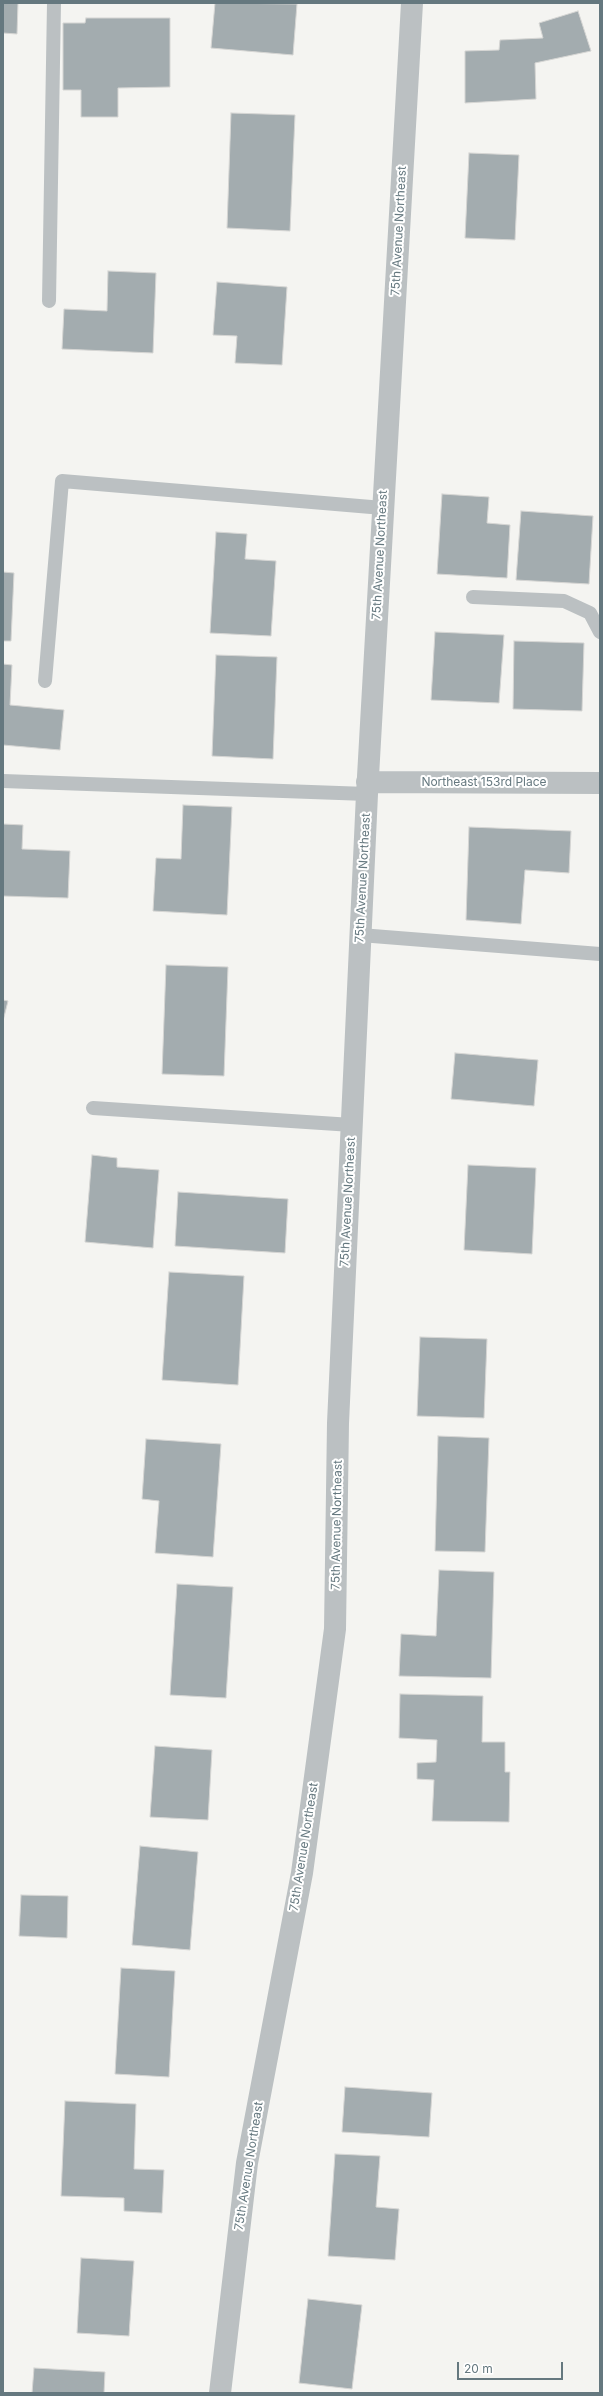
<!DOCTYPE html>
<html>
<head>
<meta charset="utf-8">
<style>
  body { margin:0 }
  #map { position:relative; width:603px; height:2396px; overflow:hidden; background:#f4f4f1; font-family:Inter,sans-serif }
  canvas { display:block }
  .frame { position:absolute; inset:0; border:4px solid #65787f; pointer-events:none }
  .scale { position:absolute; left:457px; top:2362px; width:106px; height:18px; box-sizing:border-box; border:2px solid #65787f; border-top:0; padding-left:5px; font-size:12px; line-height:14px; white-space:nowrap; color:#65787f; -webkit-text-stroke:3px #fff; paint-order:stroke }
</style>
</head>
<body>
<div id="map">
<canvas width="603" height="2396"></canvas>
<div class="frame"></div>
<div class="scale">20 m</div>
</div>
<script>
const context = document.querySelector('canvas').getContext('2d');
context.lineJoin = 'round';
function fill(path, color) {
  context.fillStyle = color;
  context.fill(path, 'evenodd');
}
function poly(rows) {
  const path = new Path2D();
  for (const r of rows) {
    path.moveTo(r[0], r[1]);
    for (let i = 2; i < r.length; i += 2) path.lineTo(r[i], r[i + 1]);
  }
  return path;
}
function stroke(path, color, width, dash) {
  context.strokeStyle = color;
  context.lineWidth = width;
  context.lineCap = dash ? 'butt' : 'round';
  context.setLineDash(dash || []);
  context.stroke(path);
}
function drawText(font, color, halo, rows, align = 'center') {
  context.font = font + ' Inter,sans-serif';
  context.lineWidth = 4;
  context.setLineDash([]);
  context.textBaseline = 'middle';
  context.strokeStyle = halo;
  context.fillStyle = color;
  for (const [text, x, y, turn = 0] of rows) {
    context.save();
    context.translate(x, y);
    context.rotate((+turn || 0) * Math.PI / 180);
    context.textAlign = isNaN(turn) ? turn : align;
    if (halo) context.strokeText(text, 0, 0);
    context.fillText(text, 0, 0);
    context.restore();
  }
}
const building = poly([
  [3,3,18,3,17,34,3,33,3,3],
  [215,3,297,4,293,55,211,48,215,3],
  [578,11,591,51,535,63,536,99,465,103,465,51,499,50,500,40,543,38,539,23,578,11],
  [86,18,170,18,170,87,118,88,118,117,81,117,81,90,63,90,63,23,85,23,86,18],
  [231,113,295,115,290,231,227,228,231,113],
  [469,153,519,155,515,240,465,238,469,153],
  [108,271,156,273,153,353,62,349,64,309,107,311,108,271],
  [217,282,287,287,282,365,235,363,237,336,213,335,217,282],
  [442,494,489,497,487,523,510,525,507,578,437,574,442,494],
  [521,511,593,516,589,584,516,580,521,511],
  [216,532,247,534,245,559,276,561,271,636,210,633,216,532],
  [3,572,14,573,11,641,3,641,3,572],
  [435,632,504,635,499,703,431,700,435,632],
  [514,641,584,643,582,711,513,709,514,641],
  [216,655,277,657,273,759,212,756,216,655],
  [3,664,12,665,10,705,64,710,60,750,3,745,3,664],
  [183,805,232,807,227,915,153,911,156,858,181,859,183,805],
  [3,824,23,825,22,849,70,851,68,898,3,896,3,824],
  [469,827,571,831,569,873,525,870,521,924,466,920,469,827],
  [166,965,228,967,224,1076,162,1074,166,965],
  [3,1000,8,1001,3,1021,3,1000],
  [455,1053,538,1060,534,1106,451,1099,455,1053],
  [92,1155,117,1158,117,1167,159,1170,153,1248,85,1242,92,1155],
  [468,1165,536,1168,532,1254,464,1250,468,1165],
  [178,1192,288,1199,285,1253,175,1246,178,1192],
  [169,1272,244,1276,238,1385,162,1380,169,1272],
  [420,1337,487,1339,484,1418,417,1416,420,1337],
  [438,1436,489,1438,485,1552,435,1551,438,1436],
  [146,1439,221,1444,213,1557,155,1553,159,1501,142,1499,146,1439],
  [439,1570,494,1572,491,1678,399,1676,401,1634,436,1636,439,1570],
  [177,1584,233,1587,226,1698,170,1695,177,1584],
  [400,1694,483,1696,482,1742,505,1742,505,1772,510,1772,509,1822,432,1821,434,1780,417,1779,417,1763,436,1762,437,1740,399,1738,400,1694],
  [155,1746,212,1750,208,1820,150,1817,155,1746],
  [140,1846,198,1852,190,1950,132,1945,140,1846],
  [21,1895,68,1896,67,1938,19,1936,21,1895],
  [121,1968,175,1971,169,2077,115,2074,121,1968],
  [345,2087,432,2093,429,2137,342,2132,345,2087],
  [65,2101,136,2104,134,2169,164,2170,162,2213,124,2211,124,2198,61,2196,65,2101],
  [335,2154,380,2156,376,2207,399,2209,395,2260,328,2256,335,2154],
  [81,2258,134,2261,129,2336,77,2333,81,2258],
  [308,2299,362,2305,352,2389,299,2383,308,2299],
  [34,2368,105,2372,104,2393,32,2393,34,2368]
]);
fill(building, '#a3acaf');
stroke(building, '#d5d5d3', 1);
stroke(poly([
  [49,301,54,3],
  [473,597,564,601,590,613,600,632],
  [45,681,62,481,383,508],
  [3,781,367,794],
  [360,935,600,954],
  [93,1108,352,1125]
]), '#bbc0c2', 14);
stroke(poly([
  [367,782,600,783],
  [220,2393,247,2163,302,1873,335,1629,338,1423,367,794,412,3]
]), '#bbc0c2', 22);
drawText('12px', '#65787f', '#fff', [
  ["75th Avenue Northeast",399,231,-87],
  ["75th Avenue Northeast",380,555,-87],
  ["Northeast 153rd Place",484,782],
  ["75th Avenue Northeast",363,878,-87],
  ["75th Avenue Northeast",348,1202,-87],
  ["75th Avenue Northeast",337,1525,-89],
  ["75th Avenue Northeast",304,1847,-81],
  ["75th Avenue Northeast",249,2166,-81]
]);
</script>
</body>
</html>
